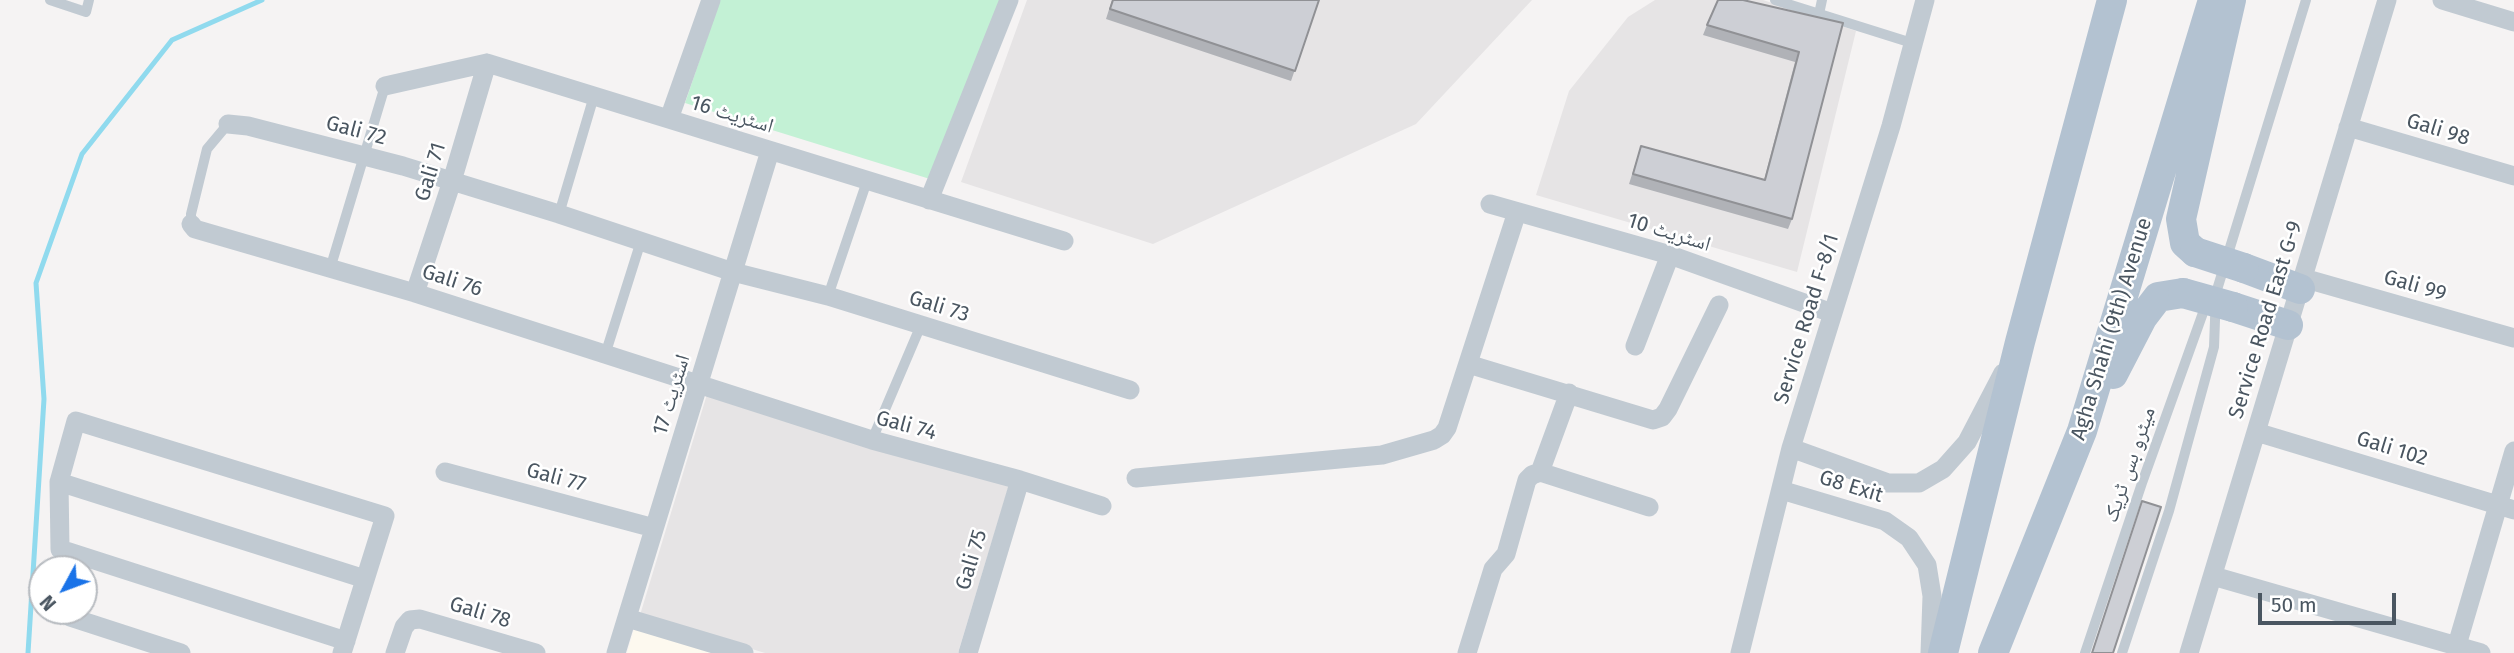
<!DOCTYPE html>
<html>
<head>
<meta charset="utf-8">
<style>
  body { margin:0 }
  #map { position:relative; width:2514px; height:653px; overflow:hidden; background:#f5f3f3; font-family:"Fira Sans",sans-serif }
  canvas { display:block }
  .north { position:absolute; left:28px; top:555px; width:70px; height:70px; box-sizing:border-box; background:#fff; border:2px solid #b7bbc0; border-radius:50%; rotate:229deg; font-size:19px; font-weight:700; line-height:28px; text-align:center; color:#4a5661 }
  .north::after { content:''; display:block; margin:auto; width:24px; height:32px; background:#1a73e8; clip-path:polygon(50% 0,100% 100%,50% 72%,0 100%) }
  .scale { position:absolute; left:2258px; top:593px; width:138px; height:32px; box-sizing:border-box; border:4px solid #4a5661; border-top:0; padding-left:9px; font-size:21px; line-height:24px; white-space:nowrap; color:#4a5661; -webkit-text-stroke:5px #fff; paint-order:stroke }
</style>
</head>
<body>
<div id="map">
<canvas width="2514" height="653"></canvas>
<div class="north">N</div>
<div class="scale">50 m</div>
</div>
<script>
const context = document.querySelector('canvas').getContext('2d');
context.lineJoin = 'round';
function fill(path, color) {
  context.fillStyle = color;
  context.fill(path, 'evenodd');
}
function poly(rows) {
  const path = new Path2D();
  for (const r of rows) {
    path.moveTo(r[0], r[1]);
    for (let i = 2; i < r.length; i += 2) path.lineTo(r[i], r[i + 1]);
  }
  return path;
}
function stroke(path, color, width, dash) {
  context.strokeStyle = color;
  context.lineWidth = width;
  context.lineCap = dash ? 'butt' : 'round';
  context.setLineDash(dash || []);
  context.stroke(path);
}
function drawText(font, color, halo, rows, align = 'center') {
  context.font = font + ' "Fira Sans","Noto Naskh Arabic",sans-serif';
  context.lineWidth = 5;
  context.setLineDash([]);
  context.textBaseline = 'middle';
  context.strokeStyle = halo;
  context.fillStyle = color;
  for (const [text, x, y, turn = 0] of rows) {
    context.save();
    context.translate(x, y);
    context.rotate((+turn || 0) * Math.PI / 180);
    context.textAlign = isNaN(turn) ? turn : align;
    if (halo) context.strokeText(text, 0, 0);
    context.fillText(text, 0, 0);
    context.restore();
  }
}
fill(poly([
  [634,629,715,653,627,653]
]), '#fdf9ef');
fill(poly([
  [1027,0,1532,0,1416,124,1153,244,961,182],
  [1655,0,1763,0,1856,31,1797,272,1536,195,1569,91,1628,17],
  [708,391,1010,482,958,653,765,653,640,615]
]), '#e6e4e5');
fill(poly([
  [720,0,1004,0,930,179,685,103]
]), '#c3f1d5');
stroke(poly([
  [28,653,44,399,36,283,82,154,172,40,262,0]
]), '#90daee', 5);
stroke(poly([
  [50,0,86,12,89,0],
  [1775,0,1912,43],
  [1819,14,1822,0],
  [559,214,594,96],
  [191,224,191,214,207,149,228,124],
  [330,269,385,86],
  [828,296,867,181],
  [605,355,641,241],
  [872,440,921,325],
  [2085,653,2142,483,2204,310,2208,305],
  [2122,653,2169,511,2214,347,2216,293,2306,0]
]), '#c1cad2', 10);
stroke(poly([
  [2442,0,2514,22],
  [385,86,487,63,1064,241],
  [669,119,711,0],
  [228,124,248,126,403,166,559,214,733,272,828,296,1130,390],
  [2348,127,2514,176],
  [929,200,1009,0],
  [1490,204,1670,255,1832,313],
  [191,224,195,229,415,293,872,440,1020,480,1102,506],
  [2303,278,2514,338],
  [415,293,452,181,487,63],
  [1635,346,1670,255],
  [1468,364,1653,420,1662,417,1668,409,1719,305],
  [2256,432,2514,510],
  [1791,448,1888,483,1919,483,1943,469,1967,442,2003,373],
  [445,472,654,528],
  [1540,472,1649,507],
  [1136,478,1382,455,1434,440,1442,435,1447,428,1517,212],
  [59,482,60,549,346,641],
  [1781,490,1885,521,1909,538,1927,565,1932,596,1930,653],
  [2213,576,2481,653],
  [69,611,70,617,181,653],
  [627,618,744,653],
  [2457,645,2514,451],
  [342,653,385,516,76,421,59,482,365,579],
  [395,653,404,627,410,620,420,619,536,653],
  [616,653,770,151],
  [968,653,1020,480],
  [1467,653,1493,569,1506,554,1527,480,1532,475,1540,472,1569,393],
  [1740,653,1791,448,1891,126,1925,0],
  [2189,653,2387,0]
]), '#c1cad2', 19);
stroke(poly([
  [2195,252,2185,243,2181,219,2231,0],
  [2244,268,2300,289],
  [2233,307,2288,325],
  [2113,374,2142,318,2158,297,2183,293],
  [1943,653,2020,342,2112,0],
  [1993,653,2082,431,2213,0]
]), '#b3c2d1', 30);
stroke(poly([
  [2195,252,2244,268],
  [2183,293,2233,307]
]), '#b3c2d1', 30);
fill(poly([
  [1112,0,1319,0,1291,81,1106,19],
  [1843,23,1792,219,1788,229,1629,184,1641,146,1764,180,1795,62,1703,35,1707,25]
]), '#b0b2b7');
const building = poly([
  [1113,0,1319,0,1295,71,1110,9,1113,0],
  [1718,0,1743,0,1843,23,1792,219,1633,174,1641,146,1765,180,1799,52,1707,25,1718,0],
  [2142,501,2161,507,2113,653,2092,653,2142,501]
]);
fill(building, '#cdcfd5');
stroke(building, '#909195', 2);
drawText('21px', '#4a5661', '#fff', [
  ["اسٹریٹ 16",732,115,17],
  ["Gali 98",2438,130,17],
  ["Gali 72",356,131,15],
  ["Gali 71",431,172,-73],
  ["اسٹریٹ 10",1669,233,17],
  ["Gali 76",452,281,18],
  ["Gali 99",2415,286,16],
  ["Gali 73",939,307,17],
  ["Service Road F-8/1",1807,319,-73],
  ["Service Road East G-9",2266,320,-73],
  ["Agha Shahi (9th) Avenue",2112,329,-73],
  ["اسٹریٹ 17",672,395,-73],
  ["Gali 74",906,426,15],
  ["Gali 102",2392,449,17],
  ["میٹرو بس ٹریک",2130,465,-71],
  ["Gali 77",556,478,15],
  ["G8 Exit",1851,487,17],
  ["Gali 75",972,560,-73],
  ["Gali 78",480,613,17]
]);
</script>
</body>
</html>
